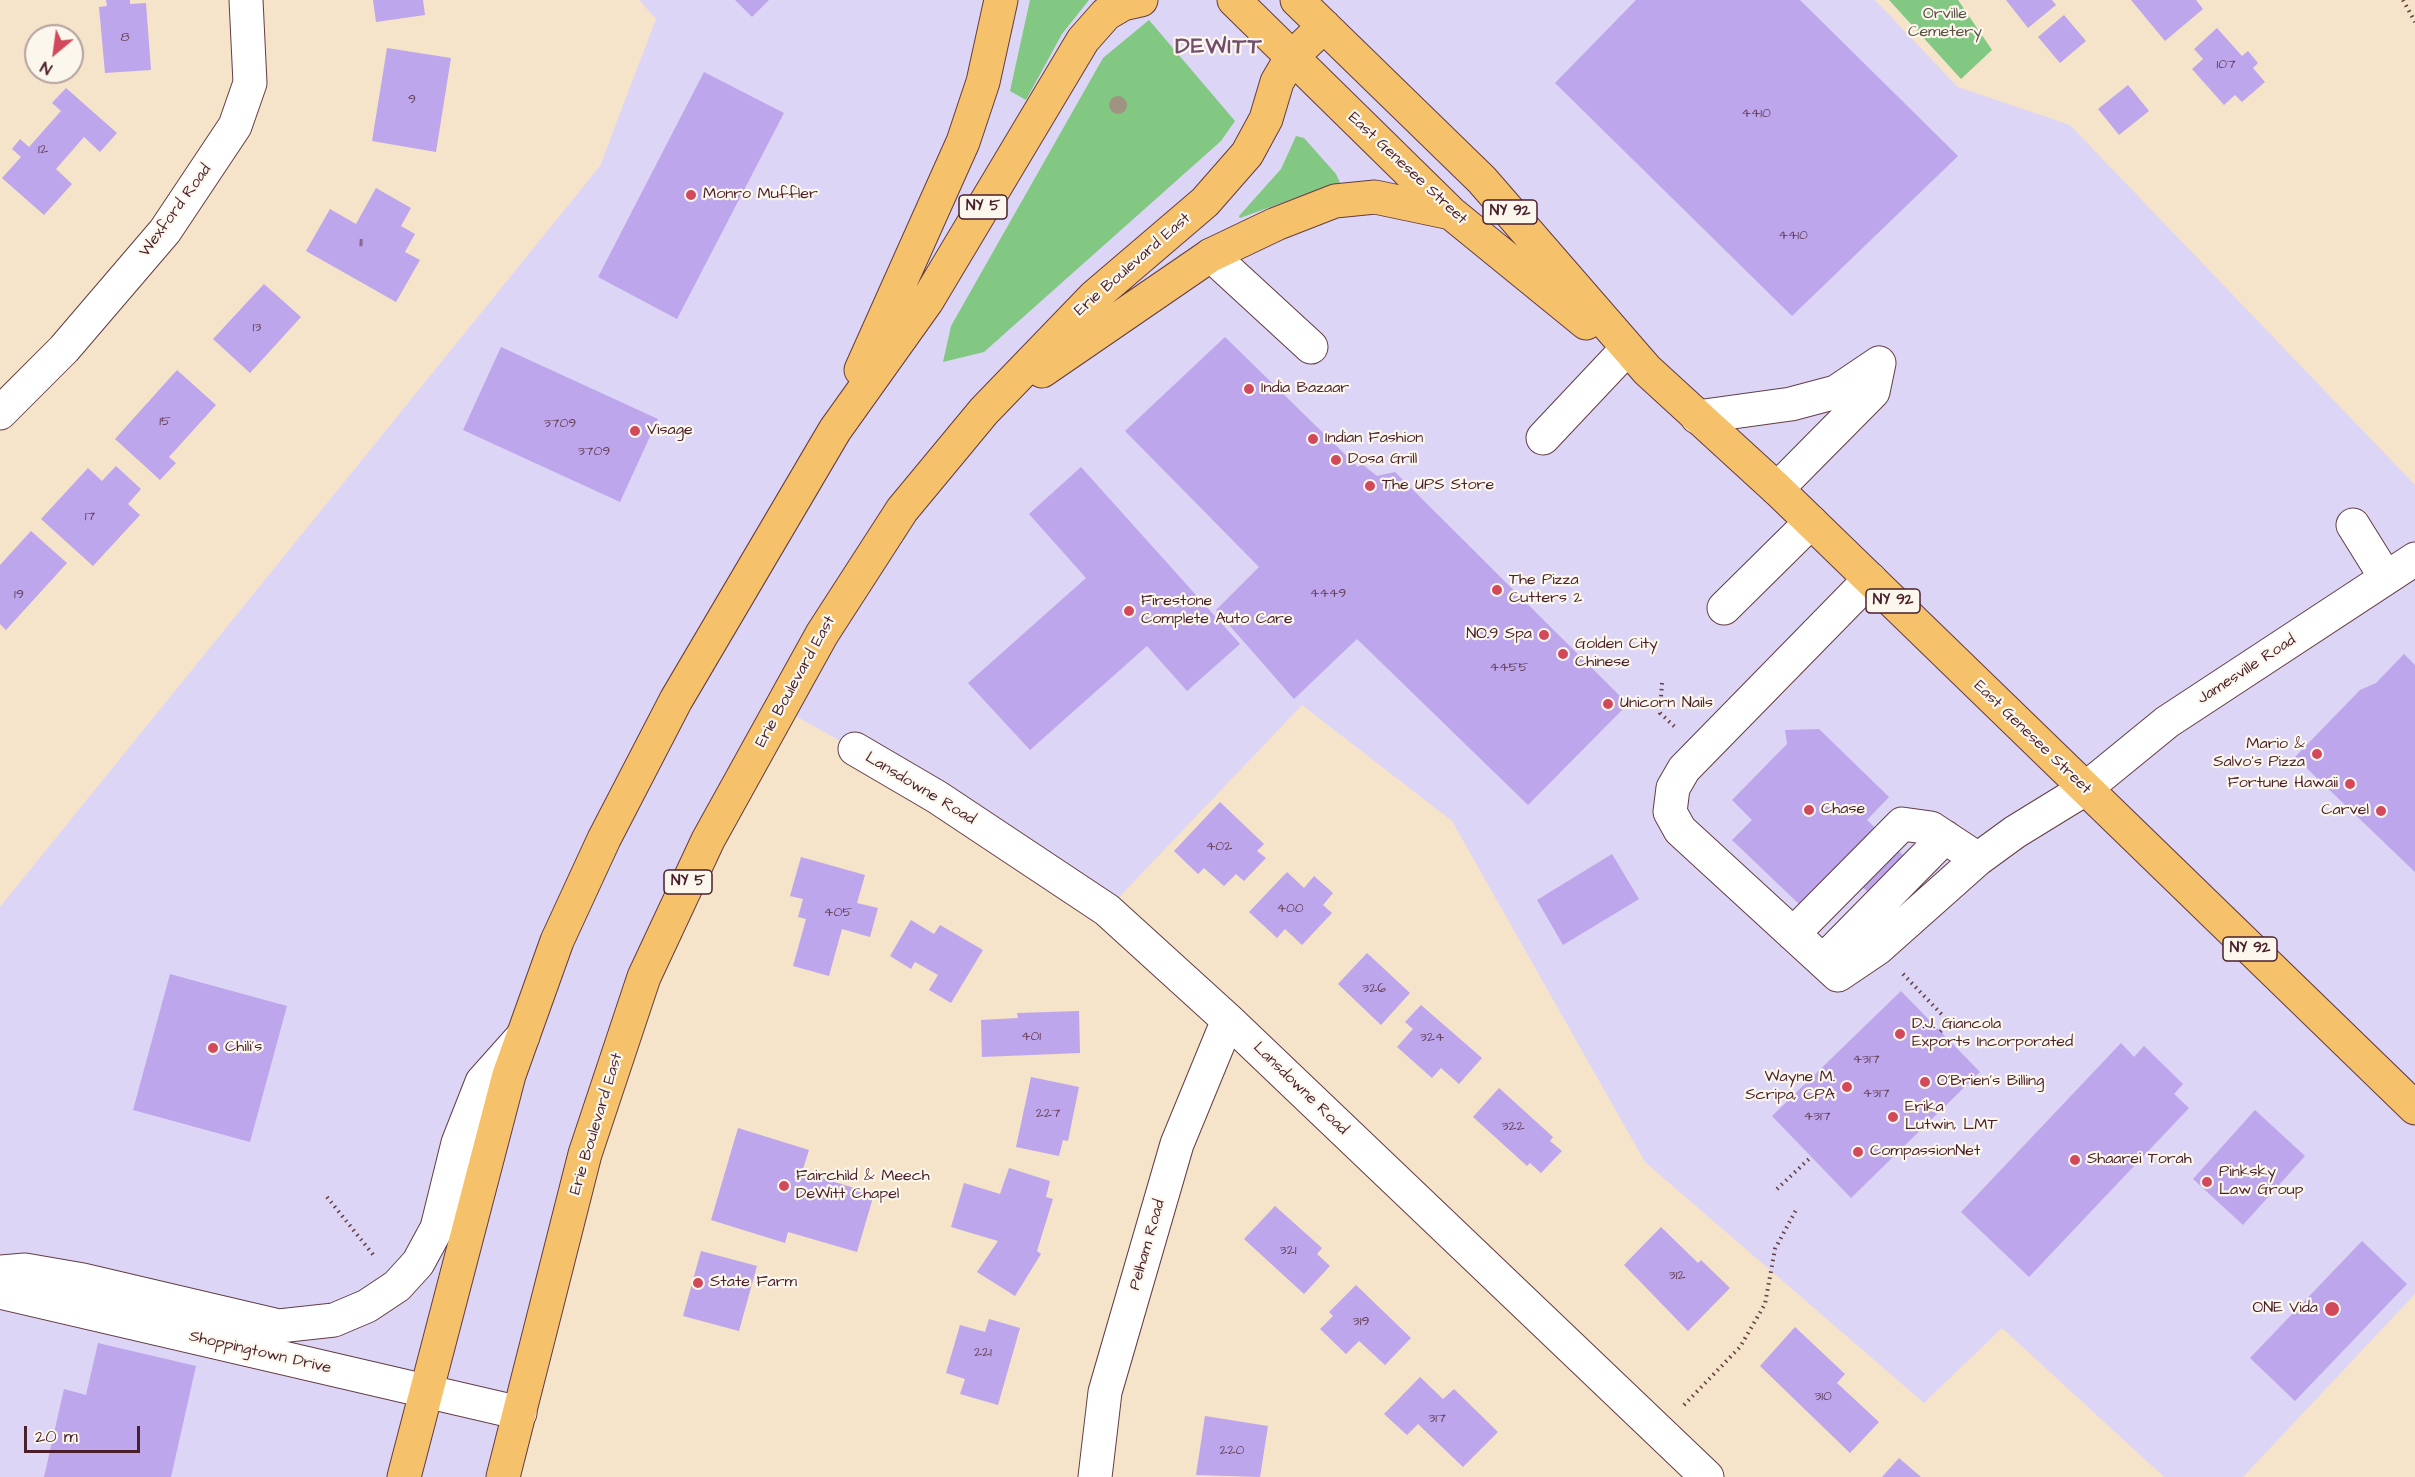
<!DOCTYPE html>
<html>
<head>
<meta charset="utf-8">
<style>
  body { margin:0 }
  #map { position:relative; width:2415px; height:1477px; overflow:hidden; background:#f5e3ca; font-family:"Architects Daughter",sans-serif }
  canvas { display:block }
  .north { position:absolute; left:24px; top:24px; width:60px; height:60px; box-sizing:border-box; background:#fbf7ec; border:2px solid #b4a19f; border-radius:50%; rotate:209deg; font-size:16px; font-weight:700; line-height:24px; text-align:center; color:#4a1f2b }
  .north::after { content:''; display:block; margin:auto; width:21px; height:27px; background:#d1495b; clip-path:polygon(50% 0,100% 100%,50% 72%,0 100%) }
  .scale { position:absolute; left:24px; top:1426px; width:116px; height:27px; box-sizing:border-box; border:3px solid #4a1f2b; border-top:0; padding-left:8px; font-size:18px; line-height:21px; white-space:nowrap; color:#4a1f2b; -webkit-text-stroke:4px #fbf7ec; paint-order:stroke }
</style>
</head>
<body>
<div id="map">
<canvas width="2415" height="1477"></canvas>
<div class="north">N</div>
<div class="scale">20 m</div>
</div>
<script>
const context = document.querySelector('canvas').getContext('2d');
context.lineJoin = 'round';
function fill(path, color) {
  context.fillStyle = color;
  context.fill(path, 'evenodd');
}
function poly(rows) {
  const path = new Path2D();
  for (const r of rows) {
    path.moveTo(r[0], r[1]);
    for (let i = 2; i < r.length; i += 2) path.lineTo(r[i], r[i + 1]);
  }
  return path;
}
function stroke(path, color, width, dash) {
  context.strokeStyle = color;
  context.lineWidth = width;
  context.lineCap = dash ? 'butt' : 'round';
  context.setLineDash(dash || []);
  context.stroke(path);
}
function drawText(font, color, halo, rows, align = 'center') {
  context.font = font + ' "Architects Daughter",sans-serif';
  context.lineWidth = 4.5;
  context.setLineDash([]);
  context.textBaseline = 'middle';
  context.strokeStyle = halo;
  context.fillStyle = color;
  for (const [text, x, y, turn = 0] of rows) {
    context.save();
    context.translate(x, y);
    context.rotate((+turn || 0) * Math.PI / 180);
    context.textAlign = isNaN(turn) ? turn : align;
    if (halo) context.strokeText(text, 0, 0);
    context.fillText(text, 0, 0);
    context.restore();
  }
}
fill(poly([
  [639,0,1875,0,1958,87,2070,125,2415,485,2415,1294,2243,1477,2164,1477,2002,1328,1924,1403,1645,1162,1452,821,1302,705,1107,910,855,749,781,708,644,977,503,1477,0,1477,0,907,600,166,656,19]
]), '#ddd5f6');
fill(poly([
  [1030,0,1089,0,1062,34,1026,100,1010,91],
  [1889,0,1958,0,1992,50,1961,79],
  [1149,20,1235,121,1221,141,984,352,943,362,951,326,1103,58],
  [1296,136,1304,138,1336,174,1341,185,1320,189,1240,218,1239,216,1281,169]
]), '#82c782');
fill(poly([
  [106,0,130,0,130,4,146,3,151,70,105,73,99,7,107,6],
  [373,0,423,0,425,15,376,22],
  [735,0,769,0,752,17],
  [1636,0,1800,0,1958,156,1792,316,1555,83],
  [2006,0,2052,0,2056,5,2028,28],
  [2131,0,2196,0,2203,9,2165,41],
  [2064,15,2086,41,2060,63,2038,37],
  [2217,28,2242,56,2248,51,2258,63,2253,68,2265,82,2242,102,2235,95,2224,105,2192,69,2203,59,2194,49],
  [387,48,451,58,436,152,372,141],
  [704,72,784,113,677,319,598,277],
  [2128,85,2149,111,2119,135,2098,109],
  [66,88,117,133,100,152,84,137,56,169,72,184,44,215,2,178,21,157,12,149,20,139,29,147,61,111,52,103],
  [376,188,411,208,401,226,415,234,405,252,420,260,396,302,306,251,330,209,356,224],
  [264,284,301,317,250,373,213,339],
  [1225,337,1358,467,1362,464,1377,476,1395,472,1628,704,1528,805,1357,639,1294,699,1216,610,1259,567,1125,431],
  [501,347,658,419,620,502,463,430],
  [177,370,216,405,169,457,176,463,160,480,115,439],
  [116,466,141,489,128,504,140,515,93,566,41,519,88,468,102,481],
  [1081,467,1240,644,1187,691,1147,646,1030,750,968,683,1086,578,1029,514],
  [31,531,67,563,6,630,0,624,0,565],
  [2404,654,2415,665,2415,872,2295,757,2360,690,2376,683],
  [1819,729,1889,797,1867,820,1906,858,1870,894,1839,865,1800,905,1732,840,1752,820,1732,800,1787,744,1785,730],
  [1220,802,1264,844,1257,851,1266,858,1244,881,1236,874,1224,886,1204,868,1198,874,1174,851],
  [1612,854,1639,899,1563,945,1537,900],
  [801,857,865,875,857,903,878,908,870,937,842,929,829,976,793,966,806,919,798,917,803,899,790,896],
  [1287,872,1304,888,1314,876,1333,893,1323,905,1332,913,1302,945,1285,929,1277,938,1249,912],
  [911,920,934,934,940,925,983,950,951,1003,929,990,938,975,915,962,911,969,890,956],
  [1367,953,1410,993,1381,1025,1338,984],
  [170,974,287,1006,250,1142,133,1110],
  [1901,991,1980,1072,1851,1198,1772,1116],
  [1421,1005,1482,1058,1459,1084,1441,1068,1432,1078,1397,1047,1413,1029,1405,1022],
  [1079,1011,1080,1053,982,1057,981,1020,1018,1018,1017,1013],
  [2121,1043,2134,1057,2144,1046,2183,1084,2174,1094,2189,1108,2029,1277,1961,1212],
  [1031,1077,1079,1087,1068,1141,1063,1140,1059,1156,1016,1147],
  [1499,1088,1553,1137,1550,1141,1562,1151,1541,1173,1530,1163,1527,1166,1473,1117],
  [2255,1110,2305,1156,2243,1225,2193,1179],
  [738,1128,809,1150,802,1172,874,1194,857,1252,788,1232,785,1243,711,1220],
  [1009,1168,1050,1181,1046,1197,1053,1199,1037,1251,1041,1254,1015,1296,977,1272,998,1241,951,1227,964,1183,1000,1194],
  [1275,1206,1322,1248,1317,1254,1330,1266,1304,1294,1244,1239],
  [1661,1227,1698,1263,1701,1260,1730,1288,1688,1331,1624,1265],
  [2362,1241,2407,1284,2295,1401,2250,1358],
  [701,1251,757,1266,739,1331,683,1316],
  [1356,1285,1411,1338,1385,1365,1359,1341,1346,1354,1320,1329,1333,1316,1329,1312],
  [989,1319,1020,1328,998,1405,960,1394,965,1379,946,1373,960,1325,985,1332],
  [1795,1327,1845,1374,1837,1383,1879,1422,1850,1453,1760,1366],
  [98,1343,196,1366,171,1477,44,1477,64,1389,86,1395],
  [1420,1377,1443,1399,1454,1389,1498,1432,1463,1467,1418,1424,1407,1435,1384,1414],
  [1205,1416,1268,1426,1260,1477,1196,1475],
  [1899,1458,1921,1477,1882,1477]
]), '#bda6eb');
const minor = poly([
  [1211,255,1311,347],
  [0,413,64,349,165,231,235,126,250,83,246,0],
  [1697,417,1791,404,1836,392,1879,363],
  [1543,438,1623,353],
  [1777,489,1873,392,1879,363],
  [2353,525,2386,578],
  [1870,579,1684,769,1673,788,1670,812,1680,830,1838,975,1878,948,1978,859,2015,832,2085,789,2167,722,2415,559],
  [1724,608,1811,522],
  [855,749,937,797,1107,910,1228,1020,1707,1477],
  [1793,934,1902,824,1931,828,1978,859],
  [1823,961,1945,837],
  [0,1272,25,1270,83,1280,279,1326,334,1320,367,1306,397,1286,418,1263,437,1228,458,1143,482,1082,523,1036],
  [0,1292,520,1413],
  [1095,1477,1105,1392,1177,1144,1228,1020]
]);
const major = poly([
  [1234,0,1451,213,1586,323],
  [1297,0,1482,180,1647,370,1777,489,2415,1108],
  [861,370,963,142,983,82,1001,0],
  [1042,371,1211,255,1276,224,1335,201,1375,197,1451,213],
  [404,1477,509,1075,557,941,604,839,676,700,835,430,927,301,1083,40,1106,14,1123,4,1141,0],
  [503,1477,585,1154,644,977,708,840,822,634,902,510,984,411,1095,296,1205,202,1247,154,1266,119,1277,82,1291,58,1324,26]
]);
stroke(minor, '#643c43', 35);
stroke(major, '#643c43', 35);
stroke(poly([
  [2403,0,2415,22],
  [1662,683,1660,713,1675,727],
  [1903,974,1949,1022,1940,1032],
  [1777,1189,1811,1157],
  [327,1197,375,1257],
  [1684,1405,1740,1347,1765,1304,1775,1249,1796,1210]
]), '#643c43', 4, [1.5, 4.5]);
stroke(minor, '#fff', 33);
stroke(major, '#f5c16b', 33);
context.fillStyle = '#a09381';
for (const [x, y] of [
  [1118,105]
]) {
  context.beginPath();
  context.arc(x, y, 9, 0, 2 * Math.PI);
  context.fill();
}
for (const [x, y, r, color] of [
  [691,195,6,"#d1495b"],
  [1249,389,6,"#d1495b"],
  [635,431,6,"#d1495b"],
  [1313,439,6,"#d1495b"],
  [1336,460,6,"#d1495b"],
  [1370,486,6,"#d1495b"],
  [1497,590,6,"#d1495b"],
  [1129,611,6,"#d1495b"],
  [1544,635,6,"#d1495b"],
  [1563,654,6,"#d1495b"],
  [1608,704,6,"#d1495b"],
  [2317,754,6,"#d1495b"],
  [2350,784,6,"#d1495b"],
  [1809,810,6,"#d1495b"],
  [2381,811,6,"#d1495b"],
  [1900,1034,6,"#d1495b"],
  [213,1048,6,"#d1495b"],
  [1925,1082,6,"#d1495b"],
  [1847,1087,6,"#d1495b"],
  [1893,1117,6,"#d1495b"],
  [1858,1152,6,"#d1495b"],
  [2075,1160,6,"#d1495b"],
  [2207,1182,6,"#d1495b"],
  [784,1186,6,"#d1495b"],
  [698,1283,6,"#d1495b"],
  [2332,1309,8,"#d1495b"]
]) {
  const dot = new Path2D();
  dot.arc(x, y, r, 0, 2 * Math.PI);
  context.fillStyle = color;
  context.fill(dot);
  stroke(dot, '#fbf7ec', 2);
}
drawText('14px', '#67415b', null, [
  ["8",125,38],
  ["107",2226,65],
  ["9",412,100],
  ["4410",1756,114],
  ["12",43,150],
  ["4410",1793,236],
  ["11",361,243],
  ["13",257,328],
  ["15",165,422],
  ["3709",560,424],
  ["3709",594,452],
  ["17",90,517],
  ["4449",1328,594],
  ["19",19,595],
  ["4455",1509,668],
  ["402",1219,847],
  ["400",1290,909],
  ["405",838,913],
  ["326",1374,989],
  ["401",1031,1037],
  ["324",1432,1038],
  ["4317",1866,1060],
  ["4317",1876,1094],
  ["227",1048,1114],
  ["4317",1817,1117],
  ["322",1513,1127],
  ["321",1288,1251],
  ["312",1677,1276],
  ["319",1361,1322],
  ["221",983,1353],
  ["310",1823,1397],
  ["317",1437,1419],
  ["220",1232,1451]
]);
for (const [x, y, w] of [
  [983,207,48],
  [1510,212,54],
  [1893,601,54],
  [688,882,48],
  [2250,949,54]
]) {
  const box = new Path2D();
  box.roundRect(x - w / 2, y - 12, w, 24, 4.5);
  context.fillStyle = '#fbf7ec';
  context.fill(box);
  stroke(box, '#4a1f2b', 1.5);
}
drawText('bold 15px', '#4a1f2b', null, [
  ["NY 5",983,207],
  ["NY 92",1510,212],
  ["NY 92",1893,601],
  ["NY 5",688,882],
  ["NY 92",2250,949]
]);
drawText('16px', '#5b5145', '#fbf7ec', [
  ["Orville",1945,15],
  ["Cemetery",1945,33]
]);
drawText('16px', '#4a1f2b', '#fbf7ec', [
  ["East Genesee Street",1407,169,43],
  ["Wexford Road",176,211,-54],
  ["Erie Boulevard East",1133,265,-41],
  ["Jamesville Road",2247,670,-33],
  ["Erie Boulevard East",796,682,-61],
  ["East Genesee Street",2032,738,44],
  ["Lansdowne Road",920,789,31],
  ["Lansdowne Road",1300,1089,44],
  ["Erie Boulevard East",597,1124,-73],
  ["Pelham Road",1148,1245,-74],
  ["Shoppingtown Drive",260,1353,13]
]);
drawText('16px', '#4a1f2b', '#fbf7ec', [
  ["Monro Muffler",703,195],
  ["India Bazaar",1261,389],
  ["Visage",647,431],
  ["Indian Fashion",1325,439],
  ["Dosa Grill",1348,460],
  ["The UPS Store",1382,486],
  ["The Pizza",1509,581],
  ["Cutters 2",1509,599],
  ["Firestone",1141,602],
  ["Complete Auto Care",1141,620],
  ["NO.9 Spa",1532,635,"right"],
  ["Golden City",1575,645],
  ["Chinese",1575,663],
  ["Unicorn Nails",1620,704],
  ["Mario &",2305,745,"right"],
  ["Salvo's Pizza",2305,763,"right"],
  ["Fortune Hawaii",2338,784,"right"],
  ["Chase",1821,810],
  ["Carvel",2369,811,"right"],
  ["D.J. Giancola",1912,1025],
  ["Exports Incorporated",1912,1043],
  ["Chili's",225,1048],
  ["Wayne M.",1835,1078,"right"],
  ["Scripa, CPA",1835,1096,"right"],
  ["O'Brien's Billing",1937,1082],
  ["Erika",1905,1108],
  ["Lutwin, LMT",1905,1126],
  ["CompassionNet",1870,1152],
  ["Shaarei Torah",2087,1160],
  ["Pinksky",2219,1173],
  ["Law Group",2219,1191],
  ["Fairchild & Meech",796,1177],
  ["DeWitt Chapel",796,1195],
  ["State Farm",710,1283],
  ["ONE Vida",2318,1309,"right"]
], 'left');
context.letterSpacing = '1.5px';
drawText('bold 22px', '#724e6e', '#fbf7ec', [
  ["DEWITT",1219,48]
]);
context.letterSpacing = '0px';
</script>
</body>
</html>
